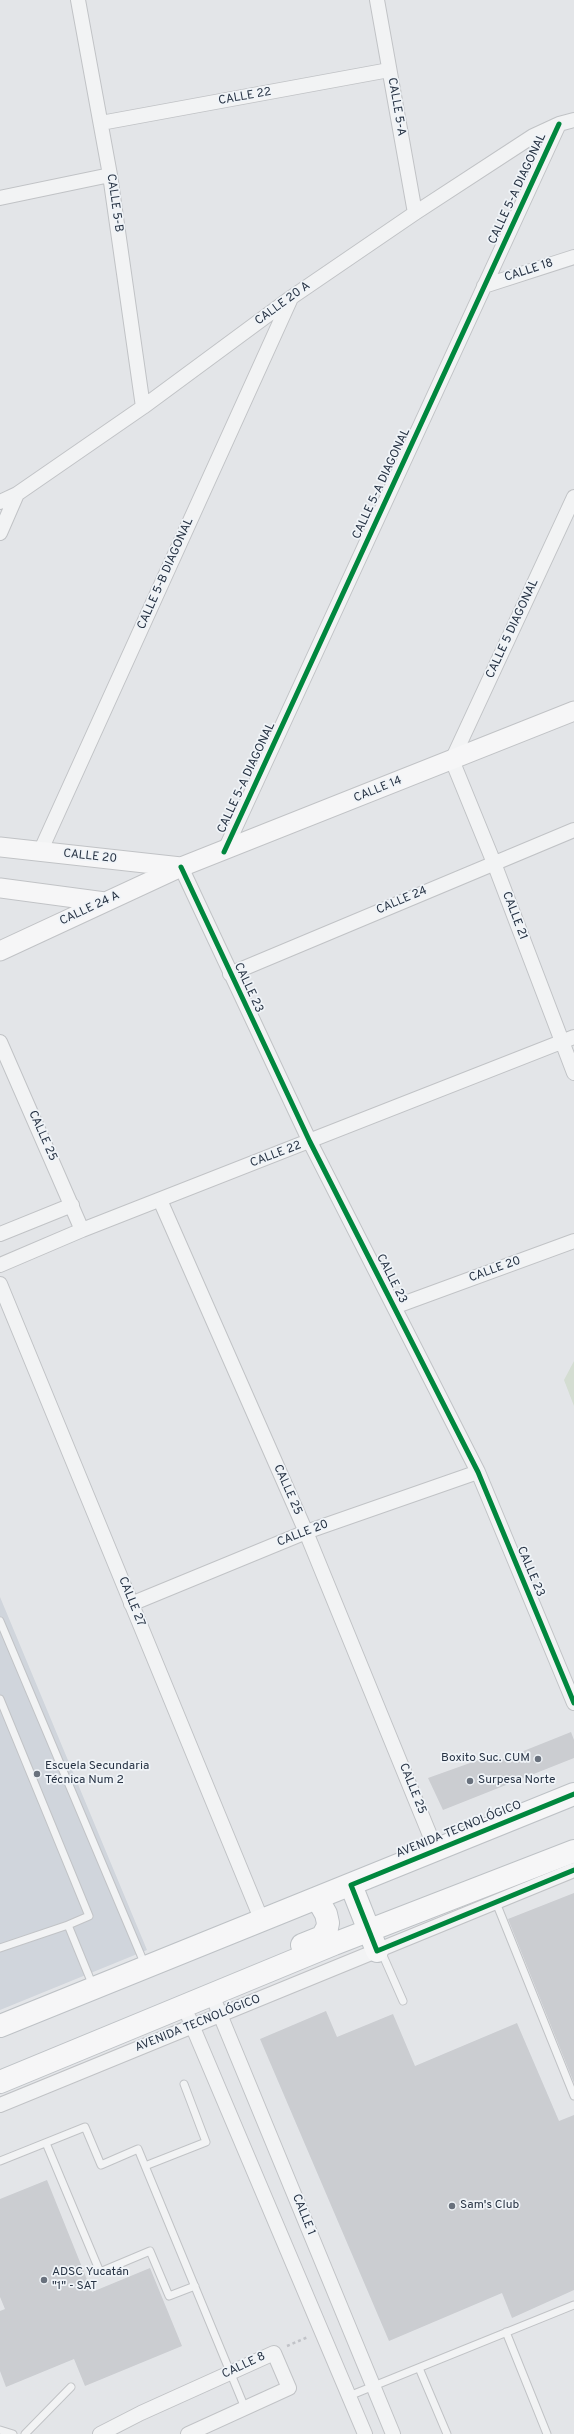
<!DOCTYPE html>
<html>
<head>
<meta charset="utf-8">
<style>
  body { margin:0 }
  canvas { display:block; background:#e3e5e8 }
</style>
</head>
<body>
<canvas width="574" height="2434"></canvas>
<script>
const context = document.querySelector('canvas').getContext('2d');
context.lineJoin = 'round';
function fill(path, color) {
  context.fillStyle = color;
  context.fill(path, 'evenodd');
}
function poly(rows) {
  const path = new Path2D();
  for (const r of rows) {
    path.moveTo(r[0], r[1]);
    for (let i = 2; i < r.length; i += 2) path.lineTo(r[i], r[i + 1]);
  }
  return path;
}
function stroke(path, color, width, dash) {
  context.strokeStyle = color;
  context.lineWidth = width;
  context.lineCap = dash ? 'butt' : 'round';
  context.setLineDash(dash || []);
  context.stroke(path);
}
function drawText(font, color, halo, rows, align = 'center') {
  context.font = font + ' Overpass,sans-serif';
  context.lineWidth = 3.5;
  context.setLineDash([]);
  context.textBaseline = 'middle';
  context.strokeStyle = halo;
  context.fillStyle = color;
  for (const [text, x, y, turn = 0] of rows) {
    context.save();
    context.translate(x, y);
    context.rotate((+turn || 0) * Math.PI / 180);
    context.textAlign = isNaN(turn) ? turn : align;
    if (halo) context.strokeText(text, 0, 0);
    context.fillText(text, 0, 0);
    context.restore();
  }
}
fill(poly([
  [0,1597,147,1950,0,2010]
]), '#d0d5dc');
fill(poly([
  [574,1361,574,1406,564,1380]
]), '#d4ddd2');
fill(poly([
  [571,1732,574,1740,574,1758,443,1810,428,1778,498,1753,501,1760],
  [574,1893,574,2083,508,1919],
  [326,2011,337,2037,393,2014,415,2066,517,2023,559,2121,574,2115,574,2290,512,2318,502,2293,389,2341,260,2039],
  [47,2180,92,2292,150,2268,182,2346,85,2386,74,2359,6,2387,0,2371,0,2311,5,2309,0,2297,0,2199]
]), '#cbcdd1');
const lane = poly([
  [0,1621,145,1965],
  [0,1699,89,1916,68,1925],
  [495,1900,574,2096],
  [0,1948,68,1925,93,1986],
  [381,1951,403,2001],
  [46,2143,100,2272,150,2251,169,2296,195,2286],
  [0,2161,85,2127,101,2165,138,2149,245,2408],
  [145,2166,206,2142,184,2084],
  [506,2332,547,2434],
  [419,2368,447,2434],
  [349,2396,574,2305],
  [0,2430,13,2434],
  [25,2434,71,2387]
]);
const street = poly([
  [78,0,110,175,143,407],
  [377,0,415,213],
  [101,123,389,70],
  [0,198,110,175],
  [484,286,574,257],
  [574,497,452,760,494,863,574,1073],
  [0,502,17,494,143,407,292,297,415,213,533,136,559,124,574,120],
  [0,533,17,494],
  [40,852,291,298],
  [224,852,559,124],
  [181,867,310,1142,478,1472,574,1703],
  [230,974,574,830],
  [0,1042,82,1230],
  [160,1200,306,1532,436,1850],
  [0,1234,72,1205],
  [0,1265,82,1230,574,1037],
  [0,1284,262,1921],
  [394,1307,574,1241],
  [131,1604,306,1532,478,1472],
  [212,1995,393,2434],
  [189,2018,365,2434],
  [0,2105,574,1870],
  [100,2434,141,2413,274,2353,289,2388,188,2434]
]);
const secondary = poly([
  [0,847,181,867],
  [0,888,105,902],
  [0,951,181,867,574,711]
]);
const primary = poly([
  [351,1885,377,1951],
  [302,1945,322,1937,327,1928,328,1923,326,1914,317,1898],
  [0,2026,574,1794],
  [0,2082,334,1944,574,1851]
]);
stroke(lane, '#c1c3c6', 9);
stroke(street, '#c1c3c6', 16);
stroke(secondary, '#c1c3c6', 21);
stroke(primary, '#bec2c6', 24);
stroke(poly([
  [287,2346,308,2337]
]), '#c1c3c8', 2.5, [3, 3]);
stroke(lane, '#f2f3f4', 7);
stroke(street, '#f2f3f4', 14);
stroke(secondary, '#f6f6f7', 19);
stroke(primary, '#f6f6f7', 22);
stroke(poly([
  [224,852,559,124],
  [181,867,310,1142,478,1472,574,1703],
  [574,1794,351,1885,377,1951,574,1870]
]), '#00873e', 5);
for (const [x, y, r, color] of [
  [538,1759,4,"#69717d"],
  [37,1774,4,"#69717d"],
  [470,1781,4,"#69717d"],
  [452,2206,4,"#69717d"],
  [44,2280,4,"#69717d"]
]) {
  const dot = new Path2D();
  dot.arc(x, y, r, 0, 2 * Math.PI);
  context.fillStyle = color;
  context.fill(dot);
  stroke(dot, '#f0f4f8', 1.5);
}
drawText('12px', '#273344', '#f0f4f8', [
  ["CALLE 22",245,97,-10],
  ["CALLE 5-A",396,107,80],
  ["CALLE 5-A DIAGONAL",518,189,-65],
  ["CALLE 5-B",114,203,82],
  ["CALLE 18",529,271,-18],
  ["CALLE 20 A",283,304,-36],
  ["CALLE 5-A DIAGONAL",382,484,-65],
  ["CALLE 5-B DIAGONAL",166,574,-66],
  ["CALLE 5 DIAGONAL",513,629,-65],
  ["CALLE 5-A DIAGONAL",247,778,-65],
  ["CALLE 14",378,790,-22],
  ["CALLE 20",90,857,6],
  ["CALLE 24",402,901,-23],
  ["CALLE 24 A",90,909,-25],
  ["CALLE 21",514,916,69],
  ["CALLE 23",248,988,65],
  ["CALLE 25",42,1136,66],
  ["CALLE 22",276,1155,-21],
  ["CALLE 20",495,1270,-20],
  ["CALLE 23",391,1279,63],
  ["CALLE 25",287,1490,66],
  ["CALLE 20",303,1534,-21],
  ["CALLE 23",530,1572,67],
  ["CALLE 27",131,1602,68],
  ["CALLE 25",412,1789,68],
  ["AVENIDA TECNOLÓGICO",459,1830,-22],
  ["AVENIDA TECNOLÓGICO",198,2024,-22],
  ["CALLE 1",303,2215,68],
  ["CALLE 8",244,2366,-25]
]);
drawText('12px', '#273344', '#f0f4f8', [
  ["Boxito Suc. CUM",530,1759,"right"],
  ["Escuela Secundaria",45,1767],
  ["Técnica Num 2",45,1781],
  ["Surpesa Norte",478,1781],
  ["Sam's Club",460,2206],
  ["ADSC Yucatán",52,2273],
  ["\"1\" - SAT",52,2287]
], 'left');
</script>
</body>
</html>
